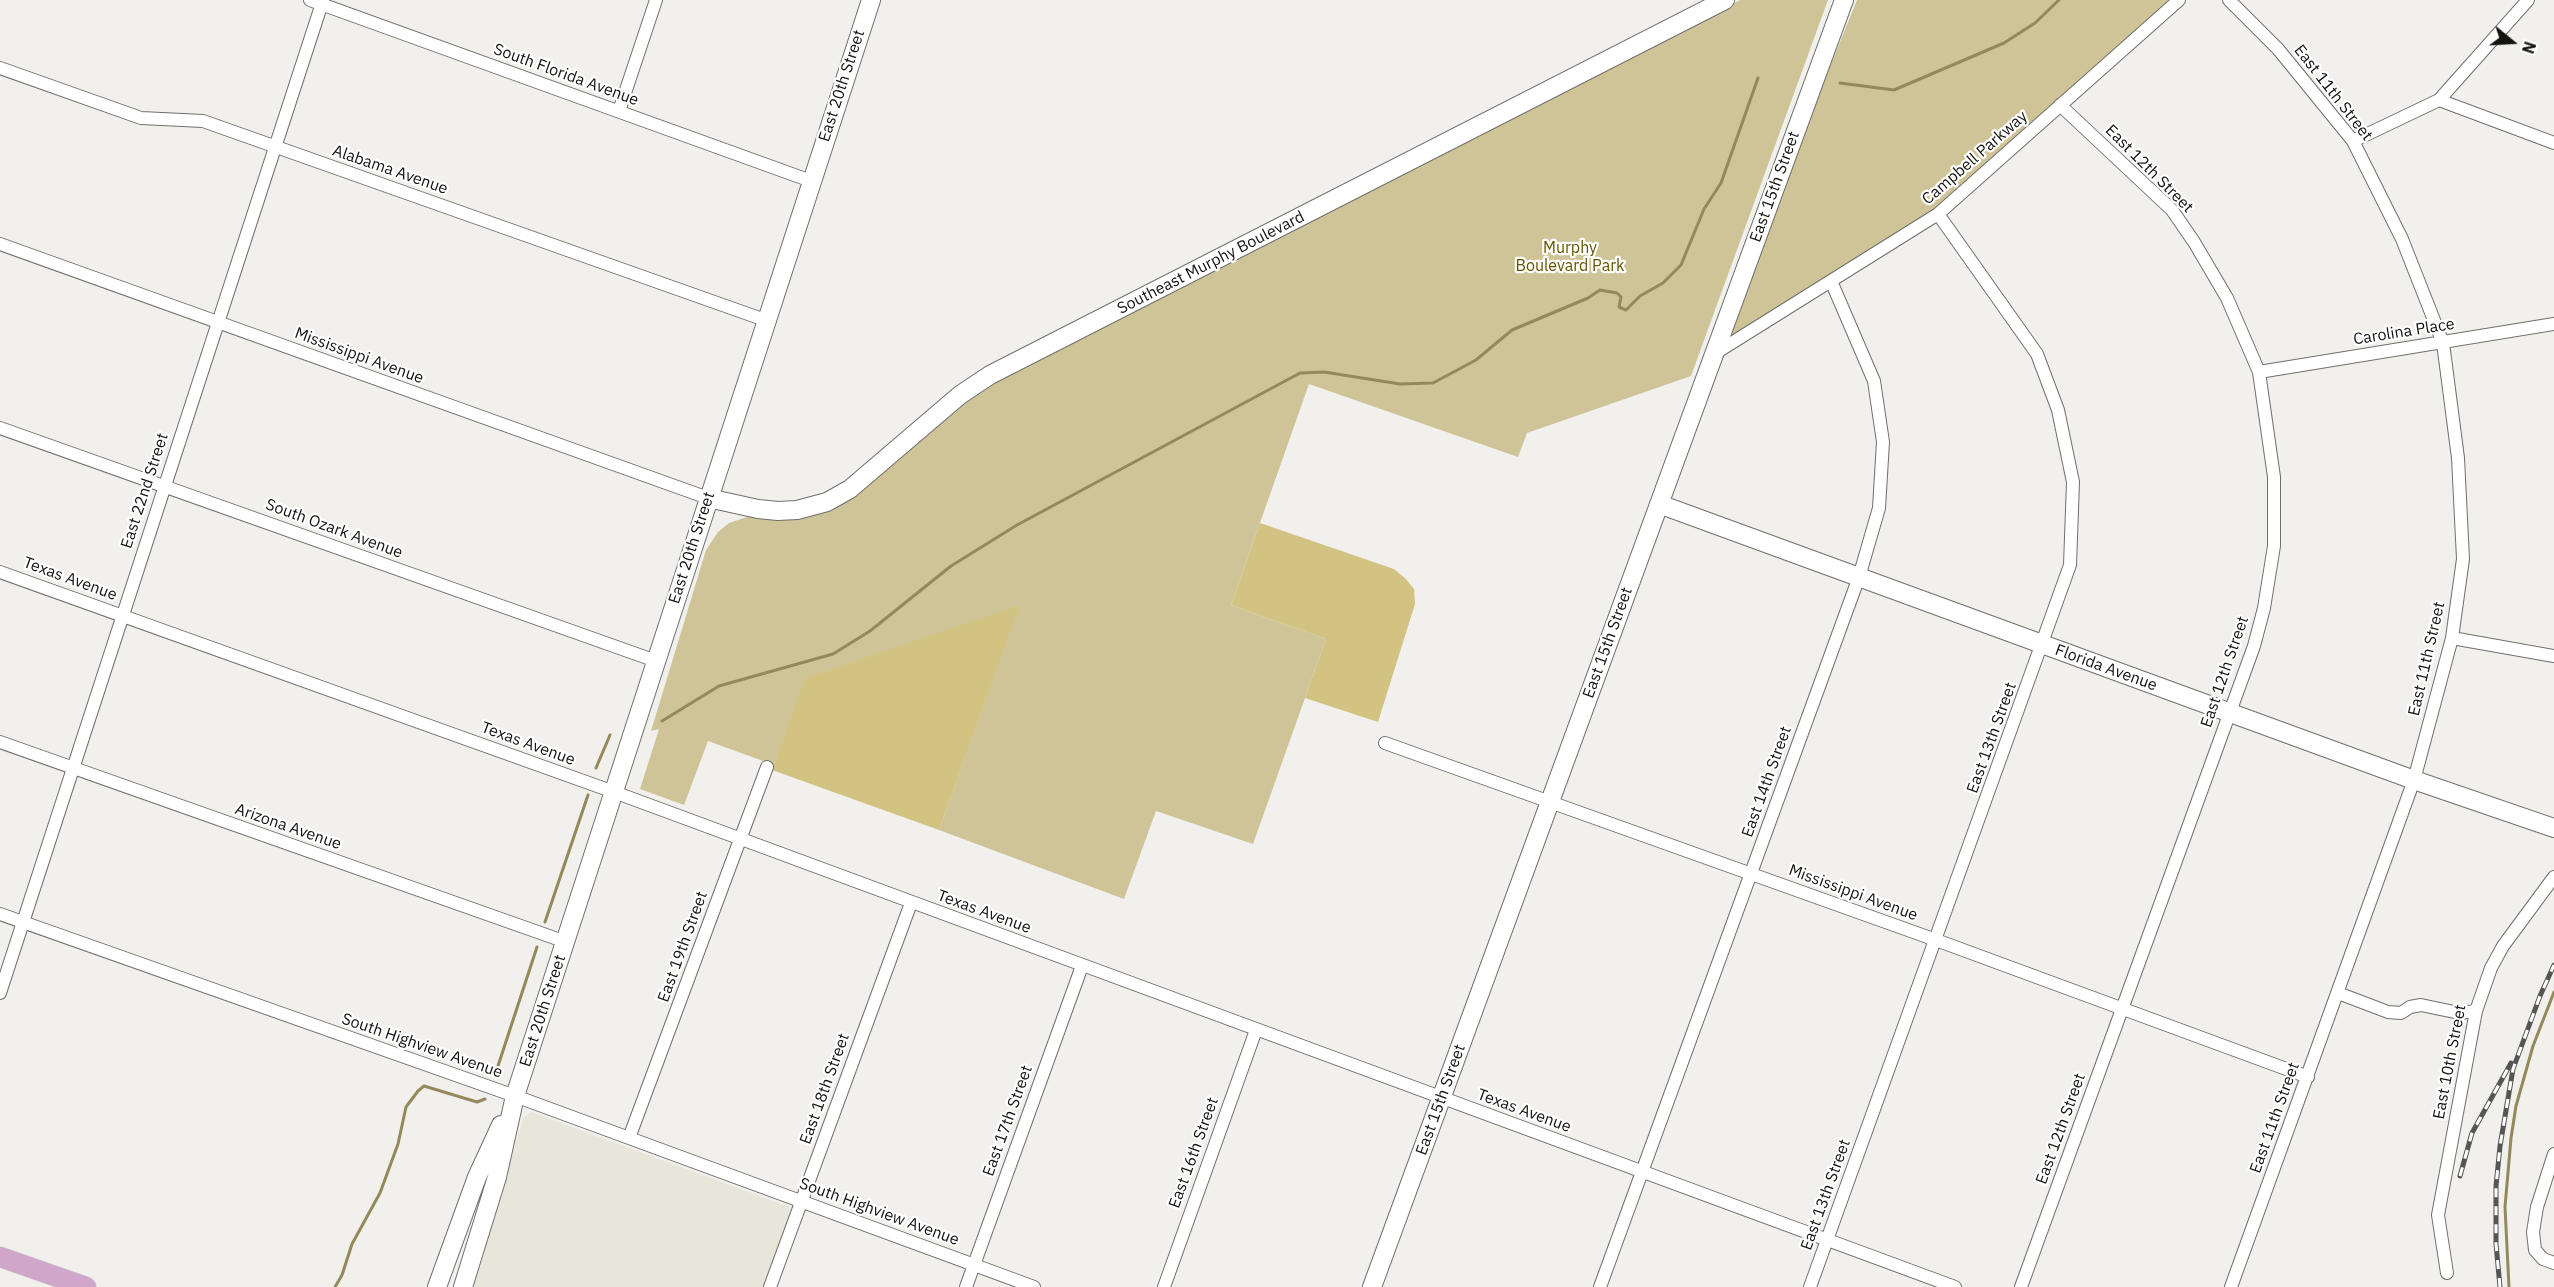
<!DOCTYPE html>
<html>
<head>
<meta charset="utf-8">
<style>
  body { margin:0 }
  #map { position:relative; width:2554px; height:1287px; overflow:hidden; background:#f1f0ed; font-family:"IBM Plex Sans",sans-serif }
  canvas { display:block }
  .north { position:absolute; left:2482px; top:12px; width:60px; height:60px; -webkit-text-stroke:4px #fff; paint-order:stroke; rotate:108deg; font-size:16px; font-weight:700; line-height:24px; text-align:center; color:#121211 }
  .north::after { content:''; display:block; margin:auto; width:21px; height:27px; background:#121211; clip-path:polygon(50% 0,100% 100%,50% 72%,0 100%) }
</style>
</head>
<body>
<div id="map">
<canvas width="2554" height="1287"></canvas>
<div class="north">N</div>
</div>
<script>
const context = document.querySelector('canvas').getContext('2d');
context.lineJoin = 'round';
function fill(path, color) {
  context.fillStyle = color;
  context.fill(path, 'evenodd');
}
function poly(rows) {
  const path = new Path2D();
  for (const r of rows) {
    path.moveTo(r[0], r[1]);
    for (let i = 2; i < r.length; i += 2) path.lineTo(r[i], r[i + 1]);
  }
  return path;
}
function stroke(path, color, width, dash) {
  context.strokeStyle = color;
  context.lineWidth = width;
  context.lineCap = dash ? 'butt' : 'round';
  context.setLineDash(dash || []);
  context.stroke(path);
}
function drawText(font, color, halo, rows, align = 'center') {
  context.font = font + ' "IBM Plex Sans",sans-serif';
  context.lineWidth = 4.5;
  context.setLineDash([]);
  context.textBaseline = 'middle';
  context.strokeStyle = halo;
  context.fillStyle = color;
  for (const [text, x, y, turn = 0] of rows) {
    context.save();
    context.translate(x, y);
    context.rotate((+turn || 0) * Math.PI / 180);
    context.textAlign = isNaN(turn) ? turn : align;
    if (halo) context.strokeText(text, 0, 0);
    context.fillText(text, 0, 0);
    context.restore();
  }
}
fill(poly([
  [531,1112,790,1207,791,1215,765,1287,469,1287,524,1117]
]), '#e8e6db');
fill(poly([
  [1740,0,1828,0,1691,376,1527,433,1518,457,1309,384,1231,605,1326,639,1253,844,1156,811,1124,899,939,830,1019,606,806,678,774,765,708,741,684,805,640,789,659,729,651,731,706,550,718,532,729,523,747,517,792,516,811,512,972,393],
  [1857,0,2179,0,1938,214,1713,355]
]), '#cfc498');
fill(poly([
  [1260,523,1394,569,1406,579,1414,589,1415,604,1378,722,1305,698,1326,639,1231,605],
  [1020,605,939,830,772,770,805,678]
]), '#d2c382');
stroke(poly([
  [1840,83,1894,90,2004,43,2035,23,2059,0],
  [662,721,719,686,833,654,870,631,951,566,1017,525,1300,373,1324,372,1400,384,1433,383,1476,360,1512,330,1588,298,1600,290,1617,293,1621,297,1619,307,1626,310,1640,296,1663,283,1681,265,1704,209,1721,183,1758,78],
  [596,768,610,735],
  [545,922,588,795],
  [496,1072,537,947],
  [335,1287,342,1275,352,1244,380,1193,398,1144,406,1107,418,1091,424,1086,477,1102,485,1099],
  [2509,1287,2505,1207,2511,1138,2516,1106,2533,1046,2554,992]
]), '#94895b', 3);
const street = poly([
  [310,0,811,181],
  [2229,0,2278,49,2353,141,2402,239,2443,343,2458,458,2463,559,2452,638,2414,780,2231,1287],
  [0,68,141,118,203,121,765,320],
  [2439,100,2554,143],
  [619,111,656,0],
  [2353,141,2439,100,2528,0],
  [0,244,708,498],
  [1714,354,1938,214,2179,0],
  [2259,372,2554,324],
  [0,428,656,661],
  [0,572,614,792,1955,1287],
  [2452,638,2554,656],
  [0,742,566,942],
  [1385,743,1936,940,2308,1077],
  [0,914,515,1096,1034,1287],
  [0,993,323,0],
  [2338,993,2388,1012,2401,1013,2410,1007,2421,1005,2459,1013,2476,1011],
  [629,1138,767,767],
  [2554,1154,2537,1207,2533,1232,2535,1250,2543,1259,2554,1263],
  [2447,1273,2438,1215,2476,1011,2491,968,2503,946,2554,877],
  [770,1287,911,903],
  [966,1287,1082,966],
  [1164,1287,1256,1030],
  [1600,1287,1859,577,1879,508,1883,442,1874,381,1831,281],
  [1810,1287,2070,565,2073,482,2058,410,2037,354,1938,214],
  [2021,1287,2254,646,2264,608,2274,546,2274,477,2259,372,2227,298,2194,242,2172,210,2060,105]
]);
const secondary = poly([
  [708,498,758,509,778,511,797,510,827,502,850,489,960,395,990,375,1725,0],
  [1659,504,2414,780,2554,828],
  [437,1287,477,1177,501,1125],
  [463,1287,497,1177,515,1096,871,0],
  [1372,1287,1844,0]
]);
const primary = poly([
  [0,1257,86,1287]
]);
stroke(street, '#6f6f6c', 14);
stroke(secondary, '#6f6f6c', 20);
stroke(primary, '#cbcbcb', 21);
stroke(street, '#fff', 12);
stroke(secondary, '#fff', 18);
stroke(primary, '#d0a7cb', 20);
const rail = poly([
  [2460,1176,2472,1133,2511,1063],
  [2500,1287,2496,1244,2496,1186,2500,1146,2513,1069,2540,996,2554,965]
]);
stroke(rail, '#555554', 5);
stroke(rail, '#fff', 3, [9]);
drawText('16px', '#121211', '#fff', [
  ["South Florida Avenue",566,75,20],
  ["East 20th Street",842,86,-72],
  ["East 11th Street",2333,93,52],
  ["Campbell Parkway",1975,158,-41],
  ["East 12th Street",2149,169,45],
  ["Alabama Avenue",390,170,19],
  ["East 15th Street",1775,187,-70],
  ["Southeast Murphy Boulevard",1211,263,-27],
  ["Carolina Place",2404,332,-9],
  ["Mississippi Avenue",359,356,20],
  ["East 22nd Street",145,491,-72],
  ["South Ozark Avenue",334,529,20],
  ["East 20th Street",692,548,-72],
  ["Texas Avenue",70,579,20],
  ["East 15th Street",1608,643,-70],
  ["East 11th Street",2427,659,-77],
  ["Florida Avenue",2106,668,20],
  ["East 12th Street",2225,672,-71],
  ["East 13th Street",1992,738,-70],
  ["Texas Avenue",528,744,20],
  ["East 14th Street",1767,782,-70],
  ["Arizona Avenue",288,827,19],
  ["Mississippi Avenue",1853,893,20],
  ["Texas Avenue",984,912,20],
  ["East 19th Street",683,947,-70],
  ["East 20th Street",543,1011,-72],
  ["South Highview Avenue",422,1046,19],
  ["East 10th Street",2450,1062,-79],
  ["East 18th Street",825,1089,-70],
  ["East 15th Street",1441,1100,-70],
  ["Texas Avenue",1524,1111,20],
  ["East 11th Street",2275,1118,-70],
  ["East 17th Street",1008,1121,-70],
  ["East 12th Street",2061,1129,-70],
  ["East 16th Street",1194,1153,-70],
  ["East 13th Street",1826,1195,-70],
  ["South Highview Avenue",879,1212,20]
]);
drawText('16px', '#645400', '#fff', [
  ["Murphy",1570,248],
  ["Boulevard Park",1570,266]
]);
</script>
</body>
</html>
